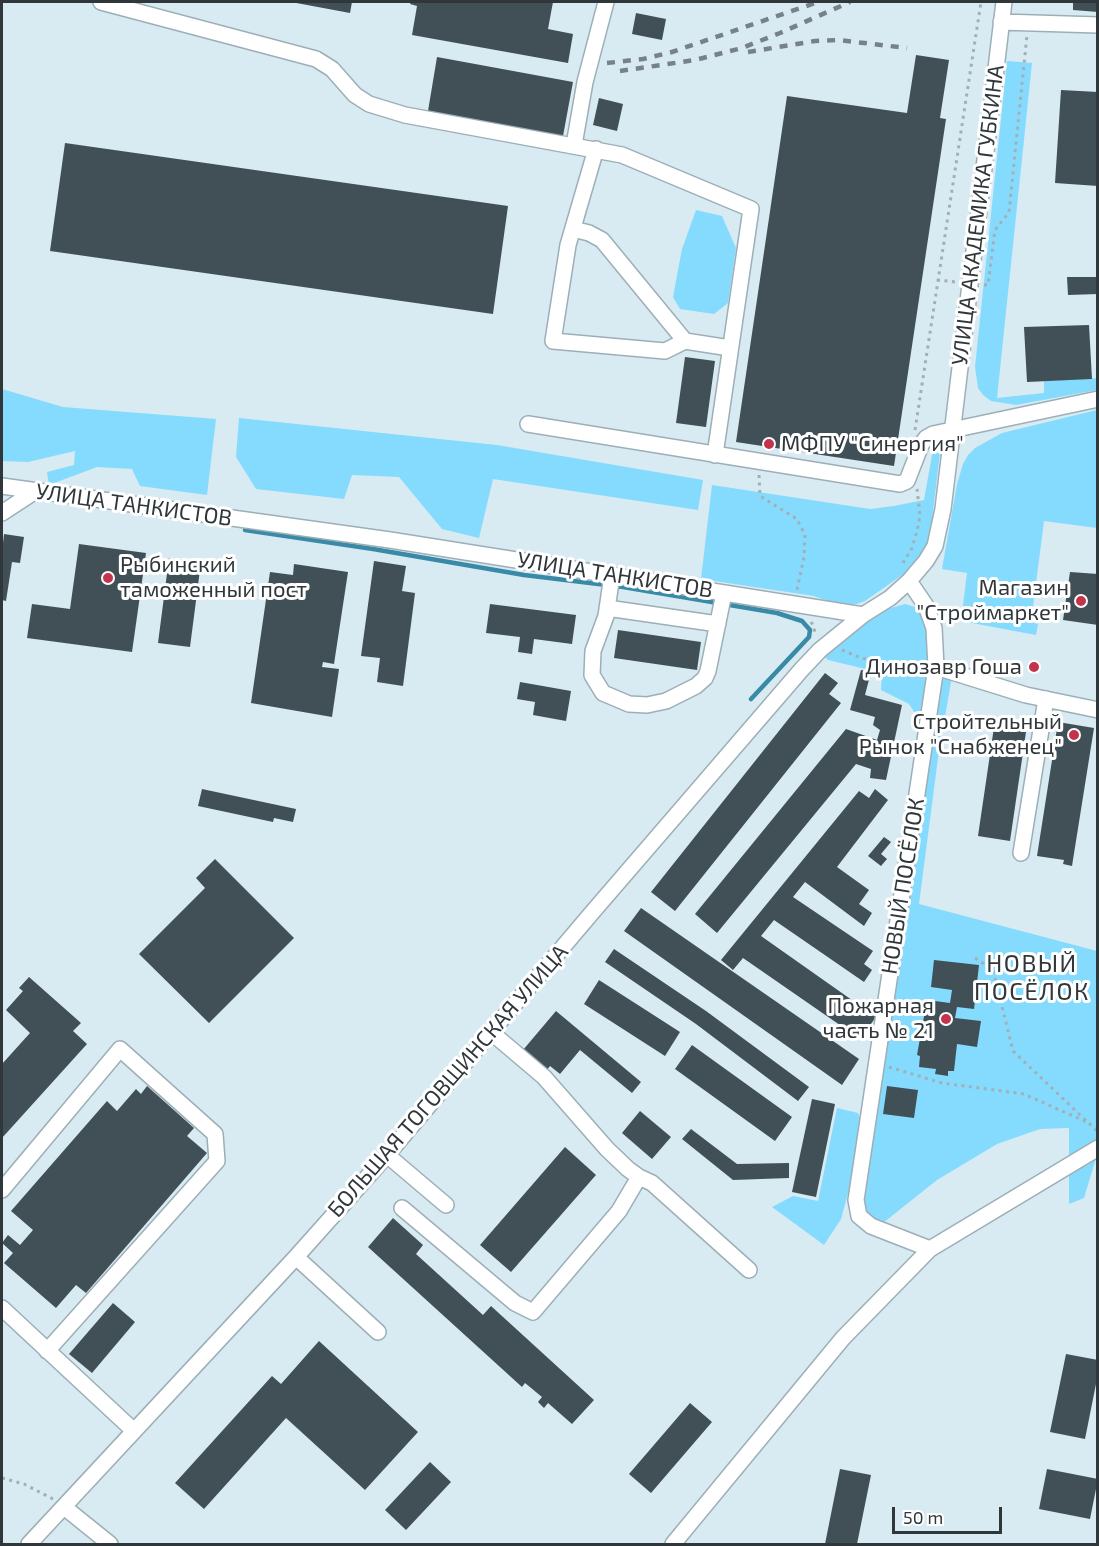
<!DOCTYPE html>
<html>
<head>
<meta charset="utf-8">
<style>
  body { margin:0 }
  #map { position:relative; width:1099px; height:1546px; overflow:hidden; background:#d8eaf2; font-family:"Exo 2",sans-serif }
  canvas { display:block }
  .frame { position:absolute; inset:0; border:3px solid #30373a; pointer-events:none }
  .scale { position:absolute; left:892px; top:1507px; width:110px; height:27px; box-sizing:border-box; border:3px solid #30373a; border-top:0; padding-left:8px; font-size:18px; line-height:21px; white-space:nowrap; color:#30373a; -webkit-text-stroke:4px #fff; paint-order:stroke }
</style>
</head>
<body>
<div id="map">
<canvas width="1099" height="1546"></canvas>
<div class="frame"></div>
<div class="scale">50 m</div>
</div>
<script>
const context = document.querySelector('canvas').getContext('2d');
context.lineJoin = 'round';
function fill(path, color) {
  context.fillStyle = color;
  context.fill(path, 'evenodd');
}
function poly(rows) {
  const path = new Path2D();
  for (const r of rows) {
    path.moveTo(r[0], r[1]);
    for (let i = 2; i < r.length; i += 2) path.lineTo(r[i], r[i + 1]);
  }
  return path;
}
function stroke(path, color, width, dash) {
  context.strokeStyle = color;
  context.lineWidth = width;
  context.lineCap = dash ? 'butt' : 'round';
  context.setLineDash(dash || []);
  context.stroke(path);
}
function drawText(font, color, halo, rows, align = 'center') {
  context.font = font + ' "Exo 2",sans-serif';
  context.lineWidth = 6;
  context.setLineDash([]);
  context.textBaseline = 'middle';
  context.strokeStyle = halo;
  context.fillStyle = color;
  for (const [text, x, y, turn = 0] of rows) {
    context.save();
    context.translate(x, y);
    context.rotate((+turn || 0) * Math.PI / 180);
    context.textAlign = isNaN(turn) ? turn : align;
    if (halo) context.strokeText(text, 0, 0);
    context.fillText(text, 0, 0);
    context.restore();
  }
}
fill(poly([
  [1007,61,1032,63,997,398,1044,393,1044,381,1098,378,1097,390,1016,405,991,401,983,395,978,388,975,367],
  [696,210,722,216,736,248,728,303,714,314,680,309,673,297,682,249],
  [2,389,63,407,216,419,207,495,140,486,132,469,97,467,49,485,47,472,74,465,75,451,28,462,2,461],
  [1097,410,1097,528,1044,521,1031,622,1038,624,1036,635,961,621,967,573,942,569,957,484,963,464,968,455,975,448,1002,433],
  [239,418,497,445,703,480,698,510,493,479,479,538,442,529,399,477,352,475,344,499,256,489,236,457],
  [934,444,941,444,931,528,927,543,922,553,905,573,865,601,857,604,835,604,814,596,701,579,712,485,870,509,894,506,924,500],
  [905,604,915,607,924,617,928,629,930,665,920,721,909,704,881,690,882,673,828,660,823,655,839,640,884,610],
  [952,676,938,758,919,904,1097,951,1097,1143,1069,1160,1069,1128,1040,1129,997,1144,937,1180,883,1223,869,1216,864,1210,862,1199,939,683,943,677],
  [837,1108,858,1113,860,1119,851,1182,841,1219,824,1245,772,1207,793,1196,818,1201],
  [1097,1155,1084,1198,1069,1204,1069,1170]
]), '#85dbfe');
stroke(poly([
  [245,530,373,549,524,575,623,587,777,613,802,621,810,630,809,637,751,699]
]), '#398aa6', 4.5);
fill(poly([
  [291,2,352,2,350,13],
  [411,2,553,2,548,29,573,34,568,63,412,35,417,6,410,4],
  [1073,2,1098,2,1098,12,1073,10],
  [636,13,666,19,662,40,632,34],
  [916,55,949,60,940,118,946,119,894,466,736,442,787,96,907,113],
  [437,57,573,82,563,136,428,111],
  [1061,90,1098,92,1098,186,1055,183],
  [599,98,623,104,617,131,593,125],
  [65,143,508,206,493,314,50,251],
  [1067,277,1098,277,1098,294,1068,295],
  [1089,325,1092,379,1027,382,1024,327],
  [685,357,715,361,706,427,676,423],
  [4,534,24,537,20,563,12,562,6,601,2,600,2,552],
  [79,544,146,553,132,652,27,638,32,604,70,609],
  [169,558,201,562,190,647,158,643],
  [374,561,406,566,402,591,415,593,403,686,377,682,380,658,361,656],
  [294,564,348,572,334,664,323,662,322,667,339,669,332,717,251,703,270,572,293,575],
  [1070,572,1098,574,1098,625,1063,620],
  [490,604,576,615,572,644,534,639,532,654,518,652,520,637,486,633],
  [618,630,701,642,697,670,614,658],
  [861,670,871,672,865,695,902,705,886,780,870,778,871,769,856,764,717,933,695,914,846,729,877,740,880,730,873,725,875,717,850,710],
  [825,673,838,683,829,694,841,703,675,911,651,892],
  [520,682,571,691,566,721,533,715,535,702,517,699],
  [1058,722,1094,728,1072,866,1063,864,1064,860,1037,856],
  [994,727,1026,732,1010,841,978,836],
  [202,789,296,809,293,822,274,818,273,822,198,806],
  [875,789,888,800,837,867,869,890,859,904,872,913,864,926,805,882,793,897,873,951,864,964,872,970,864,982,774,920,761,936,876,1017,860,1039,743,958,733,970,721,960,859,791,869,798],
  [884,837,891,842,881,854,887,859,881,866,868,856],
  [215,859,294,938,209,1023,139,954,205,888,196,878],
  [641,908,859,1059,842,1085,624,931],
  [614,949,706,1011,809,1087,798,1101,696,1024,605,962],
  [934,960,979,965,974,1009,957,1007,955,1018,981,1021,977,1047,957,1044,954,1071,948,1071,948,1076,935,1074,936,1069,919,1067,920,1056,917,1055,927,1000,950,1003,952,990,931,987],
  [29,977,81,1023,73,1031,87,1044,2,1138,2,1064,30,1033,6,1010,23,991,19,988],
  [599,980,680,1032,665,1056,584,1004],
  [556,1011,641,1082,632,1093,580,1050,560,1074,550,1066,547,1070,523,1050],
  [692,1045,792,1117,775,1141,675,1069],
  [147,1086,194,1128,187,1136,207,1153,86,1293,76,1285,56,1308,4,1263,13,1253,2,1243,8,1235,20,1245,33,1230,11,1211,107,1101,117,1111,136,1089,141,1094],
  [887,1086,918,1090,914,1118,883,1114],
  [812,1099,835,1104,816,1197,792,1192],
  [640,1111,671,1137,652,1159,622,1133],
  [691,1129,737,1164,789,1163,789,1178,733,1180,682,1139],
  [565,1147,596,1175,511,1272,480,1245],
  [393,1218,423,1245,416,1254,483,1315,491,1306,594,1400,572,1424,548,1403,544,1408,538,1402,542,1397,525,1383,522,1387,368,1247],
  [113,1303,135,1322,92,1373,69,1354],
  [319,1341,418,1432,365,1490,286,1418,204,1509,175,1483,272,1376,281,1384],
  [1066,1354,1098,1360,1098,1374,1085,1439,1050,1432],
  [690,1403,712,1422,651,1493,629,1474],
  [430,1462,451,1482,406,1530,385,1510],
  [840,1469,871,1475,857,1544,825,1544],
  [1047,1469,1098,1479,1090,1519,1039,1509]
]), '#415057');
const minor = poly([
  [101,2,316,59,332,69,355,95,369,104,405,115,622,155,751,209,715,455],
  [1001,22,1098,25],
  [574,145,585,82,606,2],
  [596,149,568,245,553,341,665,351,685,341,730,348],
  [573,229,589,233,602,240,685,341],
  [528,424,900,484,907,481,921,445,926,438,933,434,1098,399],
  [2,486,390,540,863,615],
  [2,513,34,492],
  [612,575,606,616,593,651,592,675,603,693,629,704,647,705,666,701,696,686,705,678,708,671,724,593],
  [909,581,926,606,934,628,936,667,856,1200,859,1216,871,1226,930,1249],
  [607,608,718,624],
  [936,667,1026,695,1098,710],
  [1021,853,1046,699],
  [492,1033,544,1077,607,1149,628,1169,639,1177,652,1183,749,1270],
  [387,1155,446,1205],
  [2,1190,120,1049,215,1134,217,1161,47,1351],
  [402,1208,515,1303,533,1312,619,1211,639,1177],
  [296,1257,378,1332],
  [2,1308,134,1431],
  [64,1507,110,1544],
  [29,1544,296,1257,387,1155,590,915,802,669,820,650,863,615,890,598,909,581,926,561,935,546,943,509,1004,2],
  [673,1544,843,1338,930,1249,1098,1148]
]);
stroke(minor, '#9dafb6', 18);
stroke(poly([
  [937,280,956,282],
  [984,285,988,285,995,230,1009,212,1027,35],
  [915,430,981,2],
  [759,475,760,496,797,519,805,535,804,557,797,590],
  [903,563,912,548,917,531,920,516,917,489],
  [811,622,814,627,815,635],
  [842,650,861,658,923,671],
  [975,958,993,970,1013,1051,1098,1132],
  [889,1067,942,1083,1024,1094,1091,1124],
  [2,1478,24,1484,53,1499]
]), '#a2b0b6', 3, [3, 4.5]);
stroke(minor, '#fff', 15);
stroke(poly([
  [748,52,815,41,838,40,907,48],
  [607,63,643,59,672,52,818,2],
  [620,71,695,60,742,48,780,33,850,2]
]), '#768287', 4.5, [8, 8]);
for (const [x, y, r, color] of [
  [769,444,6,"#c3334d"],
  [108,578,6,"#c3334d"],
  [1081,601,6,"#c3334d"],
  [1034,667,6,"#c3334d"],
  [1074,735,6,"#c3334d"],
  [946,1019,6,"#c3334d"]
]) {
  const dot = new Path2D();
  dot.arc(x, y, r, 0, 2 * Math.PI);
  context.fillStyle = color;
  context.fill(dot);
  stroke(dot, '#fff', 2);
}
drawText('22px', '#30373a', '#fff', [
  ["УЛИЦА АКАДЕМИКА ГУБКИНА",978,215,-83],
  ["УЛИЦА ТАНКИСТОВ",134,505,8],
  ["УЛИЦА ТАНКИСТОВ",615,575,9],
  ["НОВЫЙ ПОСЁЛОК",903,886,-81],
  ["БОЛЬШАЯ ТОГОВЩИНСКАЯ УЛИЦА",448,1081,-49]
]);
drawText('22px', '#30373a', '#fff', [
  ["МФПУ \"Синергия\"",781,444,"left"],
  ["Рыбинский",120,565,"left"],
  ["таможенный пост",120,590,"left"],
  ["Магазин",1069,588],
  ["\"Строймаркет\"",1069,613],
  ["Динозавр Гоша",1022,667],
  ["Стройтельный",1062,722],
  ["Рынок \"Снабженец\"",1062,747],
  ["Пожарная",934,1006],
  ["часть № 21",934,1031]
], 'right');
context.letterSpacing = '1.5px';
drawText('24px', '#30373a', '#fff', [
  ["НОВЫЙ",1032,964],
  ["ПОСЁЛОК",1032,992]
]);
context.letterSpacing = '0px';
</script>
</body>
</html>
